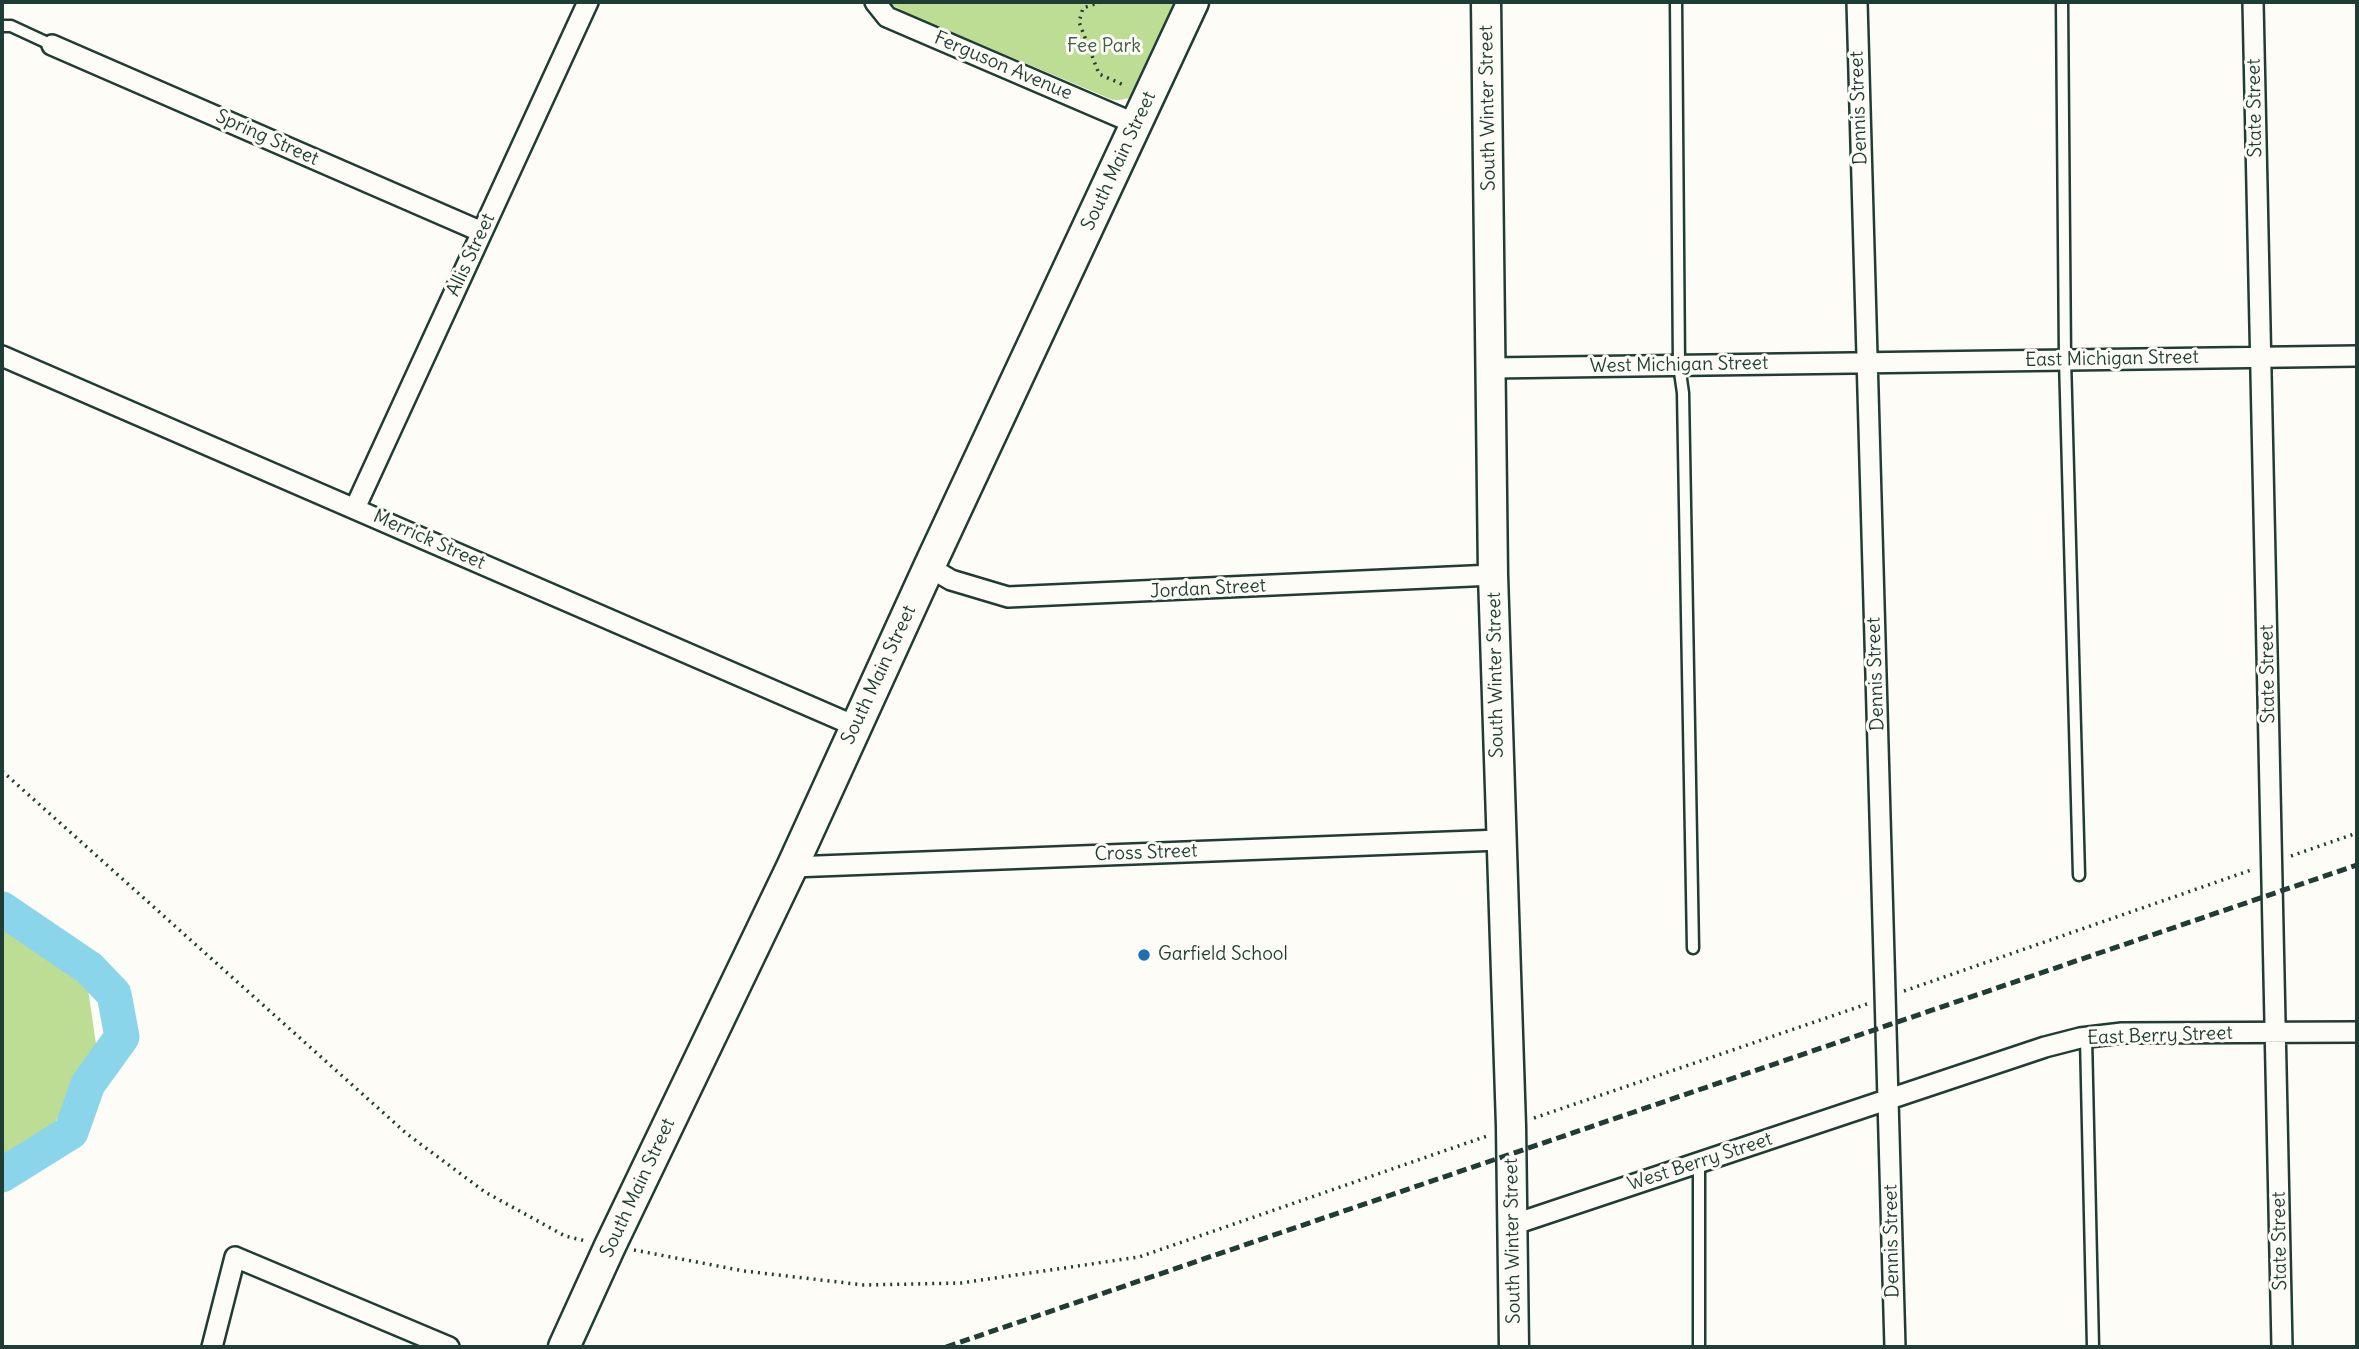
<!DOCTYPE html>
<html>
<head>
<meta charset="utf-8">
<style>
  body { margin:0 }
  #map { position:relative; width:2359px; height:1349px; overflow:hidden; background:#fdfcf7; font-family:Delius,sans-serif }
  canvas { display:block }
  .frame { position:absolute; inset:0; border:4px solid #1f3d34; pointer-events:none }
</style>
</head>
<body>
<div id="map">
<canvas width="2359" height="1349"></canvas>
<div class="frame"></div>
</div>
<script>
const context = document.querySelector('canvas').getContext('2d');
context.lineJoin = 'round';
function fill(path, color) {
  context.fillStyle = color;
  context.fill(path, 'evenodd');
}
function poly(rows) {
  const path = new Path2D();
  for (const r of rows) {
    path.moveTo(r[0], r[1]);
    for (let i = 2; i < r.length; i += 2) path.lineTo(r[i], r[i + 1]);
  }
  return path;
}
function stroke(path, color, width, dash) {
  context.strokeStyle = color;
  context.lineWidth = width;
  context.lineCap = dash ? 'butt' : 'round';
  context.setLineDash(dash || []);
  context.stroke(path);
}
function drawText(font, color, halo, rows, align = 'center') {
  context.font = font + ' Delius,sans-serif';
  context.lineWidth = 6;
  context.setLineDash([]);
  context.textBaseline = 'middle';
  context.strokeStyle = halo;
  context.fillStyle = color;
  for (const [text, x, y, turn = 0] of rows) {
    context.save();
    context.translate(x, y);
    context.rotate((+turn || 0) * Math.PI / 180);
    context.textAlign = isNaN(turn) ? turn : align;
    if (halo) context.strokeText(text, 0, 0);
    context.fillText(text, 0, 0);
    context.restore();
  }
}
fill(poly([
  [887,2,1174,2,1129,98,1120,100,1113,100,904,12],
  [2,925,88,989,96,1044,50,1132,2,1156]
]), '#bddd95');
stroke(poly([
  [2,909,89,968,114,994,122,1037,88,1084,71,1132,2,1175]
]), '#8bd5eb', 35);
const lane = poly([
  [1676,2,1679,365,1683,393,1693,948],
  [2062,2,2065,359,2079,875],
  [2,26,11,26,52,45],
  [2086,1038,2093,1347],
  [1699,1162,1699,1347]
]);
const street = poly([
  [875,2,887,17,1136,124],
  [1857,2,1895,1347],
  [2253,2,2282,1347],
  [52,45,482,232],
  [2,356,855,726],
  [1491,368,2357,356],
  [355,508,588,2],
  [929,567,951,580,1008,597,1493,575],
  [792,867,1500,840],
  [1512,1225,2045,1047,2080,1038,2122,1033,2357,1032],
  [212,1347,235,1257,449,1347]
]);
const secondary = poly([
  [1486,2,1493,575,1511,1126,1514,1347]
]);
const primary = poly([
  [564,1347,610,1246,792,867,929,567,1193,2]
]);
stroke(lane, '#1f3d34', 15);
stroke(street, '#1f3d34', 24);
stroke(secondary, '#1f3d34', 33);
stroke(primary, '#1f3d34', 35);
stroke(poly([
  [1101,2,1083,8,1079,22,1099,74,1126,86],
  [2,771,407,1134,485,1192,565,1236,586,1241],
  [2291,856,2357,833],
  [1904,991,2254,869],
  [1534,1118,1867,1004],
  [634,1250,744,1271,864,1285,961,1283,1139,1257,1487,1136]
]), '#1f3d34', 3.5, [2, 5]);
stroke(lane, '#fdfcf7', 10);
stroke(street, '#fdfcf7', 19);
stroke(secondary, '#fdfcf7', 28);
stroke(primary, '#fdfcf7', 30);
stroke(poly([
  [946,1347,2357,865]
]), '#1f3d34', 5, [10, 5]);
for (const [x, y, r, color] of [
  [1144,955,7,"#1f6fb2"]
]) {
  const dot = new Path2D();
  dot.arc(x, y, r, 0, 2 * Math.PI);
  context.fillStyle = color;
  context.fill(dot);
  stroke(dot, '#fdfcf7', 2.5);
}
drawText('19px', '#3f5d47', '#fdfcf7', [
  ["Fee Park",1104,47]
]);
drawText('19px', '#1f3d34', '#fdfcf7', [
  ["Ferguson Avenue",1003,66,23],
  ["South Winter Street",1488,108,-91],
  ["Dennis Street",1859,108,-92],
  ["State Street",2255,108,-91],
  ["Spring Street",267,138,24],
  ["South Main Street",1119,161,-65],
  ["Allis Street",471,255,-65],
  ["East Michigan Street",2112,359,-1],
  ["West Michigan Street",1679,365,-1],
  ["Merrick Street",429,540,24],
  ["Jordan Street",1208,589,-3],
  ["Dennis Street",1876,674,-92],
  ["State Street",2268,674,-91],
  ["South Main Street",879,675,-65],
  ["South Winter Street",1496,675,-91],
  ["Cross Street",1146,853,-2],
  ["East Berry Street",2160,1036,-2],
  ["West Berry Street",1700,1162,-18],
  ["South Main Street",638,1188,-65],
  ["South Winter Street",1513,1241,-91],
  ["Dennis Street",1892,1241,-91],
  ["State Street",2280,1241,-91]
]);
drawText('19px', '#1f3d34', '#fdfcf7', [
  ["Garfield School",1158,955]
], 'left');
</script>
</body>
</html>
